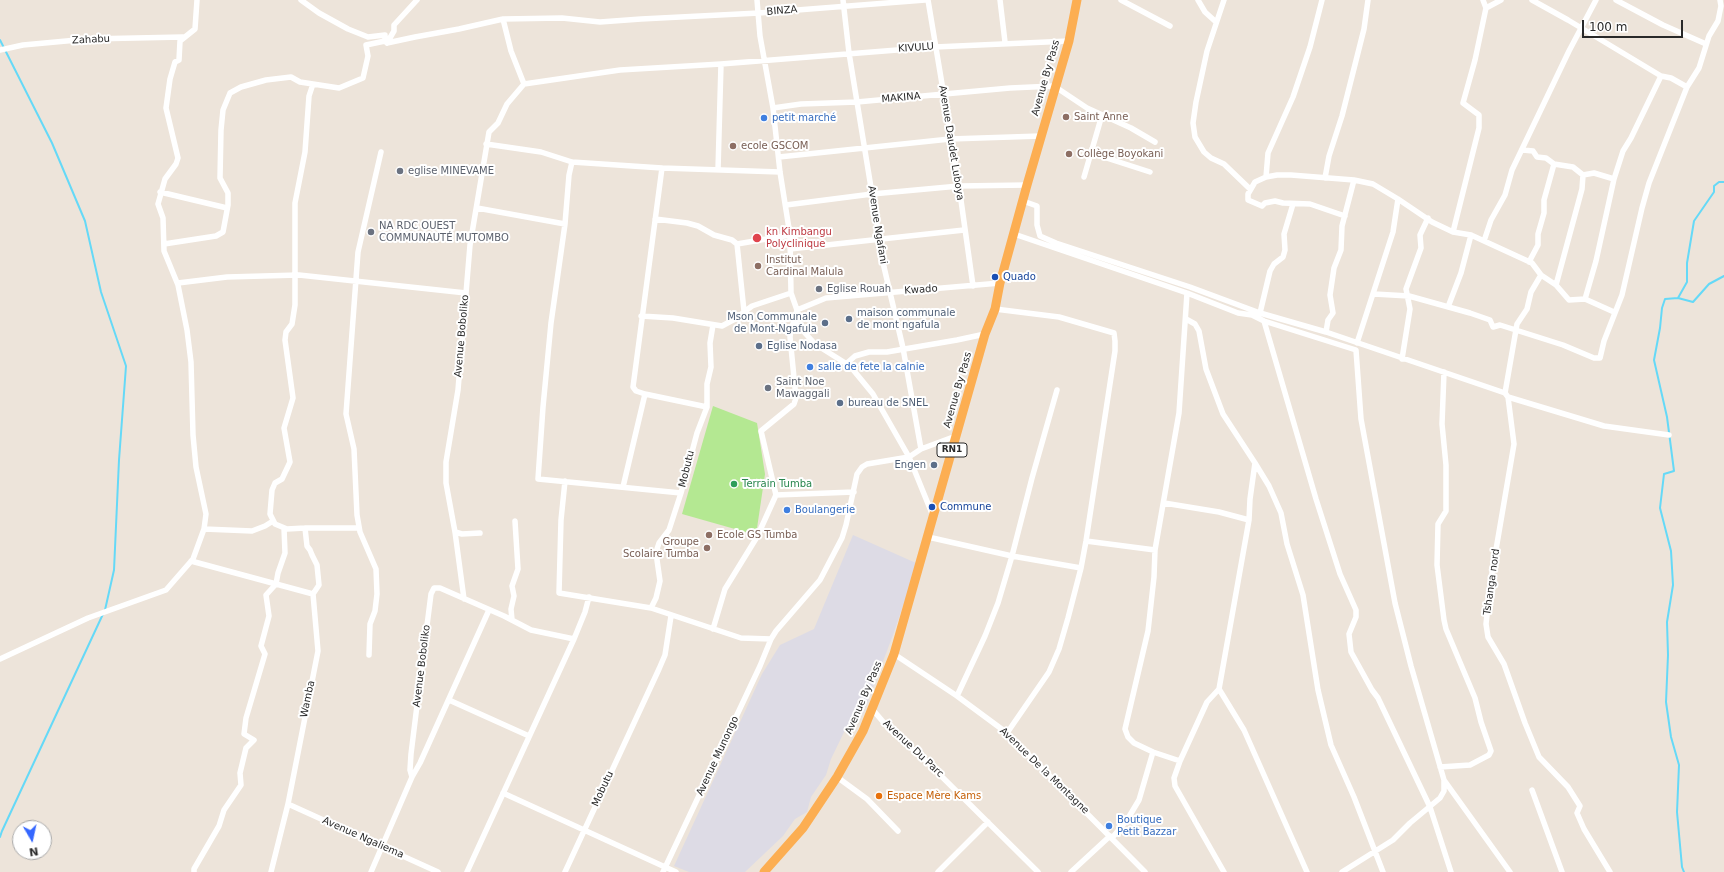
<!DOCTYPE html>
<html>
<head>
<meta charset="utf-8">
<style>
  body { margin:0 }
  #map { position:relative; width:1724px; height:872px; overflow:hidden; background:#ede4da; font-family:"DejaVu Sans",sans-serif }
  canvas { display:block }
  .north { position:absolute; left:12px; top:820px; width:40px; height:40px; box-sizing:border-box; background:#fff; border:1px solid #a9a9a9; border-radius:50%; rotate:171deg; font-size:11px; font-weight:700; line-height:16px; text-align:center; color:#292929 }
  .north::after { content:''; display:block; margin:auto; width:14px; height:18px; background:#3567ff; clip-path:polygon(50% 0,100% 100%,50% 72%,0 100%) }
  .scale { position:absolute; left:1582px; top:20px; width:101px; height:18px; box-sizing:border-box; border:2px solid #292929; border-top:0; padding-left:5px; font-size:12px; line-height:14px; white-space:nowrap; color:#292929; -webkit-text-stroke:3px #fff; paint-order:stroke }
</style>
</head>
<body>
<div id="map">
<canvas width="1724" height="872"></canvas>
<div class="north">N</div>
<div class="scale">100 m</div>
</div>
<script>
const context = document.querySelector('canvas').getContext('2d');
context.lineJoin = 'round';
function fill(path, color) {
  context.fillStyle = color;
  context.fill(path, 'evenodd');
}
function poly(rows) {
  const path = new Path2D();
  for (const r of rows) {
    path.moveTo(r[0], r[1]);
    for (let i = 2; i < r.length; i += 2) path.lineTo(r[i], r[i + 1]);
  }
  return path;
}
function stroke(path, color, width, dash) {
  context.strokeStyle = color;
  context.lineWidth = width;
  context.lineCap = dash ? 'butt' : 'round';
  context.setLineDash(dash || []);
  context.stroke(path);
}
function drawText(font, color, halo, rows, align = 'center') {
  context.font = font + ' "DejaVu Sans",sans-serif';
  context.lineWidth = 4;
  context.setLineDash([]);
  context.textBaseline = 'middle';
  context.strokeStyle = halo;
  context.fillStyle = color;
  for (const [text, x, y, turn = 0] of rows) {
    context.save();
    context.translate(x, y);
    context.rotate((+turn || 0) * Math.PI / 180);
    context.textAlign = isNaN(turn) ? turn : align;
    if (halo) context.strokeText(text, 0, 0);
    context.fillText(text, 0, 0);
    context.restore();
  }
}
fill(poly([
  [853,535,916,563,913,577,893,635,863,714,847,726,831,759,826,775,811,797,807,812,795,819,783,836,745,872,689,872,674,866,762,674,780,645,814,629]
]), '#dddbe5');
fill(poly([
  [713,406,757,423,765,474,756,535,682,514]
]), '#b4e892');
stroke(poly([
  [0,40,52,143,85,221,101,292,126,366,119,460,114,570,105,610],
  [1678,298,1687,282,1687,263,1694,221,1714,192,1714,186,1719,182,1724,182],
  [0,837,2,831,103,614],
  [1684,872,1682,867,1677,812,1679,765,1671,737,1666,702,1668,655,1667,622,1673,585,1671,551,1660,508,1664,474,1674,471,1667,417,1654,360,1660,328,1662,308,1665,299,1678,298,1693,302,1709,284,1724,276]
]), '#65d9f7', 2);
stroke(poly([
  [757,0,760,36,773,108,780,172,790,235,791,293,797,310,794,321,815,344,850,366,873,394,909,457,933,516],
  [843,0,849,53,884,267,903,348,921,449],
  [928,0,959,186,973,286],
  [1000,0,1005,42],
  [1121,0,1170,26],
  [1198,0,1205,12,1216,22],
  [1224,0,1207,51,1196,102,1193,123,1195,137,1204,152,1211,158,1224,164,1250,189],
  [1532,0,1568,20,1661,76,1671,78,1687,87],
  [1616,0,1663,25,1706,44],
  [1486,8,1501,0],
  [503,19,511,51,524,84],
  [387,43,415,37,459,29,503,19,562,18,600,22,641,19,759,13,925,0],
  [387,43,394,31,394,25,417,0],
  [0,50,23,45,88,39,183,37],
  [313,84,309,96,305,152,295,203,295,305,292,324,286,332,285,340,293,398,284,428,290,462,282,479,275,483,272,490,270,514,275,524,287,529,305,528,359,528],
  [524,84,620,70,721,64,935,47,1069,41],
  [773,108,801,104,857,102,1010,88,1054,86,1087,108,1131,128,1155,142],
  [486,144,541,152,572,162,662,168,780,172],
  [1523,150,1533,151,1537,157,1546,158,1554,164,1573,167,1583,175],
  [1091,153,1150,172],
  [779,157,950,139,1041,136],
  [572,162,569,175,565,224,551,323,543,407,538,479,681,493],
  [662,168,633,387,636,391,645,394,707,407],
  [718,170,721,64],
  [1084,177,1102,115],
  [1266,177,1268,153,1293,97,1310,47,1322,0],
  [1325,178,1329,156,1342,116,1364,29,1368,0],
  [160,192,227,208],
  [1023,201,1037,206,1037,225,1040,236,1056,243,1190,287,1260,313,1326,332,1505,393,1508,397,1604,426,1669,435],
  [786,205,872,194,959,186,1027,185],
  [477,208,565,224],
  [1345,216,1310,204,1283,203,1275,201,1265,203,1262,206,1248,200,1248,194,1255,182,1266,177,1277,175,1291,175,1354,180,1373,184,1398,199,1432,222,1453,232,1471,235,1532,263,1541,275,1556,285,1569,300,1585,299,1614,312],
  [655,219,687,223,698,226,714,235,732,240,737,244,790,235],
  [1453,232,1479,128,1479,115,1463,103,1475,60,1486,8,1483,0],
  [1014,234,1187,293,1238,313,1252,315,1264,321,1356,350,1361,419,1395,603,1411,666,1444,780,1444,791,1440,798,1410,823,1393,840,1342,872],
  [1484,241,1491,220,1505,195,1512,170,1569,51,1596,0],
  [164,244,216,236,223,232,228,205,228,193,220,178,221,130,223,110,230,93,241,87,266,80,291,77,300,82,339,88,363,78,368,56,366,45,385,41,385,35,368,37,348,29,319,13,301,0],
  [737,244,744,311],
  [790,249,964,230],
  [1529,262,1538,245,1538,234,1544,213,1544,200,1554,164],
  [178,283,227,277,299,275,466,293],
  [1556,285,1582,189,1583,175,1594,173,1614,179],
  [1374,294,1409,296,1470,313,1490,320,1493,327,1500,325,1563,345,1594,358,1600,358,1604,341,1622,295,1642,208,1649,183,1687,87,1699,68,1709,36,1718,21,1721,6,1720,0],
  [1585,299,1596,261,1614,179,1623,151,1631,138,1661,76],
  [1448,307,1461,273,1471,235],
  [995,309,1059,317,1114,333,1115,341,1115,351,1086,541,1081,568,1068,618,1059,649,1049,672,1007,733],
  [797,310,826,298,1000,283],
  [1260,313,1270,271,1274,264,1283,257,1285,250,1284,234,1293,204],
  [641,316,673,318,722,326,735,319,752,306,791,293],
  [1186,319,1195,324,1199,331,1206,369,1223,414,1255,463,1250,499,1249,520,1219,689,1207,702,1180,761,1174,778,1175,786,1224,872],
  [1264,321,1316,499,1340,574,1356,610,1356,617,1349,634,1351,652,1372,690,1378,698,1430,807,1451,872],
  [1326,332,1328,320,1333,313,1330,295,1334,268,1341,250,1342,226,1354,180],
  [1357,343,1393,232,1398,199],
  [1402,359,1410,309,1406,289,1421,248,1420,235,1428,218],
  [846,364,855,356,869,352,887,352,957,340,985,334],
  [1505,393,1517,324,1527,309,1531,292,1541,275],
  [1508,397,1514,444,1491,579,1486,624,1488,637,1504,664,1525,723,1539,757,1568,787,1580,806,1577,813,1584,829,1610,872],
  [1255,463,1269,486,1281,513,1287,544,1303,595,1318,690,1331,745,1354,797,1383,872],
  [565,481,561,520,559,593,651,608,741,638,771,639],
  [623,487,645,394],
  [776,495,854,492],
  [1164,503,1219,512,1249,520],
  [204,529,252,531,265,526,273,521],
  [455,532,462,534,480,533],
  [928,537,1012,556,1081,568],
  [1086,541,1155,550],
  [191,561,313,594],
  [464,599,455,532,446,483,446,462,458,390,470,245,489,132,498,123,507,104,524,84],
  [651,608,656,598,660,581,657,560,657,549,659,543,669,530,681,493,697,433,707,407,707,384,711,367,710,343,713,325],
  [512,620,511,609,514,596,512,586,518,569,515,521],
  [713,629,725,589,757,537,776,495,761,431,794,404,796,398,790,337,791,329,794,321],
  [894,654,957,696,1007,733,1145,872],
  [369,655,370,624,375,611,377,594,376,569,360,532,357,515,354,449,346,414,358,252,381,152],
  [0,659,88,618,166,590,193,559,204,529,206,514,196,467,193,435,191,362,187,330,178,285,164,251,163,218,158,204,165,179,176,164,178,158,166,108,170,79,175,62,179,60,180,41,195,29,197,0],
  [1219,689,1244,730,1307,872],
  [957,696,985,636,998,603,1012,556,1032,478,1057,390],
  [449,700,529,736],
  [873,710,891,731,922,757,1038,872],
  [1180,761,1153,752,1134,743,1128,737,1125,729,1148,631,1154,577,1155,550,1179,413,1187,293],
  [1440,767,1470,765,1489,755,1491,751,1481,722,1475,698,1446,629,1444,620,1437,565,1438,524,1446,511,1446,465,1442,424,1444,372],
  [412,777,410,770,411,754,423,657,431,594,434,588,440,588,504,616,531,630,574,639],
  [837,777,867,799,898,831],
  [1444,780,1510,872],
  [1532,790,1562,872],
  [503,793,676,872],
  [288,804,438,872],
  [1112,838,1127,820,1139,800,1153,752],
  [194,872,194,869,219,826,224,810,241,785,240,773,246,748,254,740,244,734,246,718,265,654,261,646,269,616,266,595,276,584,278,573,285,553,284,528],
  [271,872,288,804,318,651,313,594,319,585,317,565,312,555,310,550,307,546,305,528],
  [371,872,412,777,420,763,489,610],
  [467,872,574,639,585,612,589,597],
  [565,872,659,669,665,655,671,616],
  [663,872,760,666,771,639,776,631,820,580,842,538,846,525,857,474,862,467,867,464,909,457,921,449,956,436],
  [938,872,988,822],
  [1071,872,1110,836]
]), '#fff', 5.5);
stroke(poly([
  [764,872,803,828,837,777,863,731,894,654,985,334,995,309,1000,283,1027,185,1069,41,1077,0]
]), '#fcae52', 9);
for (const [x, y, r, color] of [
  [1066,117,4,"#8d6e63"],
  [764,118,4,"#3f7fe0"],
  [733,146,4,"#8d6e63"],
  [1069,154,4,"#8d6e63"],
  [400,171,4,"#6b7280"],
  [371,232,4,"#6b7280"],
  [757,238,5,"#e0444e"],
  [758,266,4,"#8d6e63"],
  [995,277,4,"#1a4fb4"],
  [819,289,4,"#6b7280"],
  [849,319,4,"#5c6f8a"],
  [825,323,4,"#5c6f8a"],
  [759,346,4,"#5c6f8a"],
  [810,367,4,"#3f7fe0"],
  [768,388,4,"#6b7280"],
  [840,403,4,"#5c6f8a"],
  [934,465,4,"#5c6f8a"],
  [734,484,4,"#2e9e5b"],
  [932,507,4,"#1a4fb4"],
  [787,510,4,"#3f7fe0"],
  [709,535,4,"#8d6e63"],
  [707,548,4,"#8d6e63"],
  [879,796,4,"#e8710a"],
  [1109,826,4,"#3f7fe0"]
]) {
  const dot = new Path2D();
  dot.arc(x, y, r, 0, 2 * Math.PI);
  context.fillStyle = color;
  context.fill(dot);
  stroke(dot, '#fff', 1.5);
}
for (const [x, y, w] of [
  [952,450,30]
]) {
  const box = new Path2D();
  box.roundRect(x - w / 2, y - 7, w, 14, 3);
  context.fillStyle = '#fff';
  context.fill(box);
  stroke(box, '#292929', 1);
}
drawText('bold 9px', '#292929', null, [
  ["RN1",952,450]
]);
drawText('10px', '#292929', '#fff', [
  ["BINZA",782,11,-5],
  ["Zahabu",91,40,-3],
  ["KIVULU",916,48,-4],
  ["Avenue By Pass",1046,78,-74],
  ["MAKINA",901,98,-5],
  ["Avenue Daudet Luboya",951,143,81],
  ["Avenue Ngafani",877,225,81],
  ["Kwado",921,290,-4],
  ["Avenue Boboliko",462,336,-85],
  ["Avenue By Pass",958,390,-74],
  ["Mobutu",687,469,-76],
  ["Tshanga nord",1492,582,-82],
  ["Avenue Boboliko",422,666,-83],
  ["Avenue By Pass",864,698,-67],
  ["Wamba",308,699,-78],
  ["Avenue Du Parc",913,749,43],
  ["Avenue Munongo",718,756,-65],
  ["Avenue De la Montagne",1044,771,44],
  ["Mobutu",603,789,-65],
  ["Avenue Ngaliema",363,838,24]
]);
drawText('10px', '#785e54', '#fff', [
  ["Saint Anne",1074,117],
  ["ecole GSCOM",741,146],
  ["Collège Boyokani",1077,154],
  ["Institut",766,260],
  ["Cardinal Malula",766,272],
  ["Ecole GS Tumba",717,535],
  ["Groupe",699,542,"right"],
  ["Scolaire Tumba",699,554,"right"]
], 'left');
drawText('10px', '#366cbe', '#fff', [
  ["petit marché",772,118],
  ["salle de fete la calnie",818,367],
  ["Boulangerie",795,510],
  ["Boutique",1117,820],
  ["Petit Bazzar",1117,832]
], 'left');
drawText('10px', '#5b616d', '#fff', [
  ["eglise MINEVAME",408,171],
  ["NA RDC OUEST",379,226],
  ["COMMUNAUTÉ MUTOMBO",379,238],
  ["Eglise Rouah",827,289],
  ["Saint Noe",776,382],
  ["Mawaggali",776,394]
], 'left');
drawText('10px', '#be3a42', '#fff', [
  ["kn Kimbangu",766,232],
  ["Polyclinique",766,244]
], 'left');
drawText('10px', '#164399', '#fff', [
  ["Quado",1003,277],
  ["Commune",940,507]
], 'left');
drawText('10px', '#4e5e75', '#fff', [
  ["maison communale",857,313],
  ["de mont ngafula",857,325],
  ["Mson Communale",817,317,"right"],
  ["de Mont-Ngafula",817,329,"right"],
  ["Eglise Nodasa",767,346],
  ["bureau de SNEL",848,403],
  ["Engen",926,465,"right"]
], 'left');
drawText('10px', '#27864d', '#fff', [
  ["Terrain Tumba",742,484]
], 'left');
drawText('10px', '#c56008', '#fff', [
  ["Espace Mère Kams",887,796]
], 'left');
</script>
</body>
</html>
